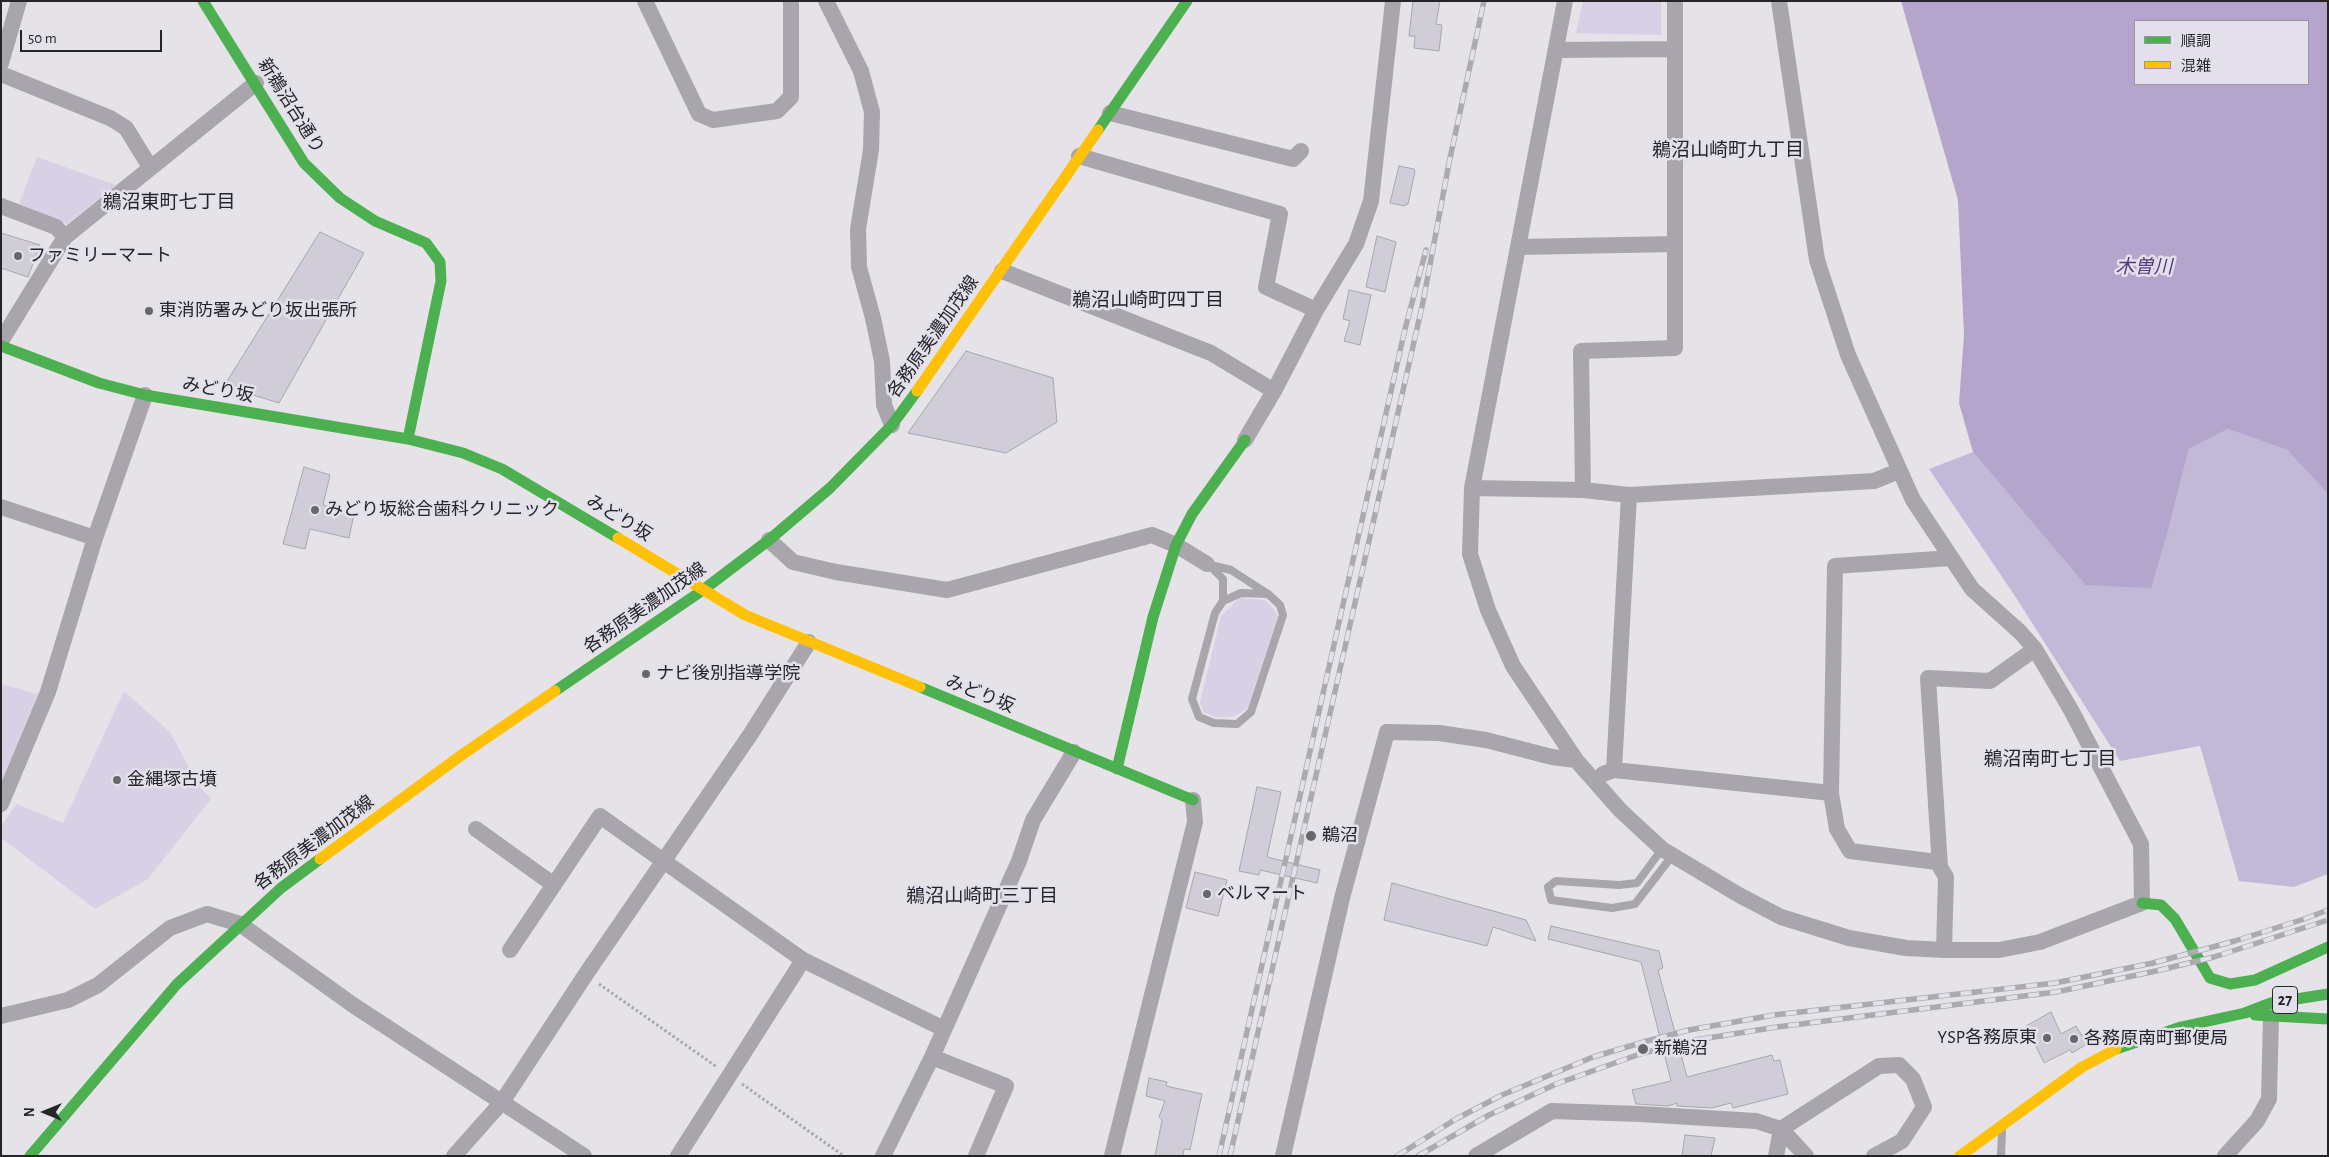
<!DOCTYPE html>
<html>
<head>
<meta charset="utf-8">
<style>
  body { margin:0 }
  #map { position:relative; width:2329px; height:1157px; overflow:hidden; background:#e5e3e8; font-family:"Alegreya Sans","Noto Sans JP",sans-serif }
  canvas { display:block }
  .frame { position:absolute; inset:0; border:2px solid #252428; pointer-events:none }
  .legend { position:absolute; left:2134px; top:20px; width:175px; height:65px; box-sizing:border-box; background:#e4e0eb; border:1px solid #98959d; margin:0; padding:6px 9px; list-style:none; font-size:15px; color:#252428 }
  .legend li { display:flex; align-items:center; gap:10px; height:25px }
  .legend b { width:25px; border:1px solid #98959d }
  .north { position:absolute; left:20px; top:1087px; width:50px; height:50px; -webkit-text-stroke:4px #e4e0eb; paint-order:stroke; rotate:270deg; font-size:14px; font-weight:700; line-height:20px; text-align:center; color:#252428 }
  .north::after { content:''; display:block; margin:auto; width:18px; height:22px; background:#252428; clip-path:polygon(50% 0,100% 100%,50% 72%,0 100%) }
  .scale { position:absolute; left:20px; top:30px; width:142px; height:22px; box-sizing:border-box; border:2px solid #252428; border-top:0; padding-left:6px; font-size:15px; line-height:18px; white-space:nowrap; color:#252428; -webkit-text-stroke:4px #e4e0eb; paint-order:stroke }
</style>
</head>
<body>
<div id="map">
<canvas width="2329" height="1157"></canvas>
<div class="frame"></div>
<ul class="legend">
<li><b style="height:6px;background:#4caf50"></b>順調</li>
<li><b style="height:6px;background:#ffc107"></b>混雑</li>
</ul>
<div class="north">N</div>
<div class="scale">50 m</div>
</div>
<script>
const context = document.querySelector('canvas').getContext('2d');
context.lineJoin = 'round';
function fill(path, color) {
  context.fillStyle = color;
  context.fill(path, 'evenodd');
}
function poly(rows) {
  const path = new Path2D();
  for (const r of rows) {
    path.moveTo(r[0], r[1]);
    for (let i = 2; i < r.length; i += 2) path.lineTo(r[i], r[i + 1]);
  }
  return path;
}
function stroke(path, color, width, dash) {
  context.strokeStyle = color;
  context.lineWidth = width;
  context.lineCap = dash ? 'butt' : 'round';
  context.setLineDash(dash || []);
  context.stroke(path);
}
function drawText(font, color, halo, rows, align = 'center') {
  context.font = font + ' "Alegreya Sans","Noto Sans JP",sans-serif';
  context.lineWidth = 5;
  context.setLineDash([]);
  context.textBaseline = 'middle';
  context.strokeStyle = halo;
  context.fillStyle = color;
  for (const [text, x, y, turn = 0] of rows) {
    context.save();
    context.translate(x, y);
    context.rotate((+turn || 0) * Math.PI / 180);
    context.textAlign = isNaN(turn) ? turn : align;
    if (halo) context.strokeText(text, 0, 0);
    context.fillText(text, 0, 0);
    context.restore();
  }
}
fill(poly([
  [1583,1,1661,1,1661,35,1576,33],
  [37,157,116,185,67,224,19,204],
  [1239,598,1265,600,1273,608,1278,617,1247,709,1233,717,1215,717,1203,712,1200,702,1221,616],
  [1,684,38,694,1,789],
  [124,691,170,732,199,786,211,799,148,879,95,909,1,838,1,825,17,804,63,823]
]), '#d8d1e6');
fill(poly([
  [2228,429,2287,450,2328,494,2328,874,2294,887,2239,881,2200,746,2120,761,2015,596,1929,469,1973,452,2085,585,2169,527,2189,449]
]), '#c2b8d7');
fill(poly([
  [1901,1,2328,1,2328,494,2287,450,2228,429,2189,449,2169,527,2151,588,2085,585,1973,452,1959,403,1964,335,1958,200],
  [2135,21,2308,21,2308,84,2135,84]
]), '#b3a5cb');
const building = poly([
  [1413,1,1440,1,1436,24,1442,25,1439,51,1414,48,1415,36,1409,36,1413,1],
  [1399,166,1414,169,1415,172,1408,204,1406,204,1405,206,1390,203,1399,166],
  [320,232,364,253,279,403,224,386,320,232],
  [1,233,40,245,28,277,1,268,1,233],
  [1377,236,1396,242,1385,292,1366,287,1377,236],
  [1349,290,1371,295,1360,345,1344,341,1350,321,1343,319,1349,290],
  [966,351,1053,378,1057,422,1006,453,908,433,966,351],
  [304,467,330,475,323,505,354,514,349,538,310,529,305,549,283,544,304,467],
  [1257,787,1281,792,1267,857,1320,870,1317,883,1260,870,1259,875,1239,871,1257,787],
  [1195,872,1227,880,1218,916,1186,908,1195,872],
  [1392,883,1526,920,1536,941,1493,927,1487,946,1384,920,1392,883],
  [1551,926,1659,951,1663,968,1658,970,1687,1077,1772,1055,1774,1061,1780,1060,1788,1094,1733,1108,1731,1103,1712,1108,1677,1106,1677,1103,1668,1106,1636,1104,1632,1090,1671,1081,1641,962,1548,939,1551,926],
  [2051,1012,2061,1034,2076,1026,2087,1044,2072,1053,2070,1050,2044,1063,2026,1026,2051,1012],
  [1149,1078,1167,1082,1166,1086,1202,1094,1190,1150,1184,1149,1183,1156,1155,1156,1162,1120,1159,1117,1165,1101,1146,1096,1149,1078],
  [1685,1135,1715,1138,1711,1156,1682,1156,1685,1135]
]);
fill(building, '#d0cdd8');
stroke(building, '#a8a6ab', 1);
stroke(poly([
  [599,984,717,1067],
  [742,1084,844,1156]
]), '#a9a7ac', 3, [2.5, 2.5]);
stroke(poly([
  [1207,564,1231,570,1268,594,1280,605,1283,615,1251,712,1237,724,1214,723,1199,717,1192,699,1215,613,1223,601,1241,593,1268,594],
  [1208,564,1223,579,1223,601],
  [1662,849,1637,883,1619,885,1556,881,1548,887,1551,900,1612,908,1635,904,1672,856],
  [2001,1156,2002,1132]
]), '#a8a5ac', 8);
stroke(poly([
  [645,1,699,114,713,120,777,111,791,97,791,1],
  [826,1,861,71,872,112,871,150,858,229,859,267,873,318,882,361,884,405,892,425],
  [1565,1,1472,488,1470,554,1488,610,1513,666,1576,760,1620,810,1662,849,1739,895,1781,917,1849,938,1906,948,1944,950,1999,950,2040,942,2142,903,2141,844,2071,710,2035,649,2020,632,1972,589,1913,500,1848,355,1817,260,1779,1],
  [1556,50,1674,49],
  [1,63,19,1],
  [1,74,110,118,126,128,150,167],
  [1110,113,1293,159,1301,151],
  [1079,156,1280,214,1266,287,1316,310],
  [1,206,56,227,65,237],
  [1518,247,1675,244],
  [1002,271,1211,353,1274,391],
  [1,341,65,237,256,83],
  [1245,440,1274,391,1316,310,1356,244,1371,201,1393,1],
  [1472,488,1583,490,1629,495],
  [1583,490,1581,351,1675,348,1675,1],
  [1,507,95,538],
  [769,540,793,562,836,572,947,590,1152,535,1176,545,1207,564],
  [1614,770,1629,495,1874,481,1899,471],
  [1603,774,1614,770,1831,793],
  [1,804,48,692,95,538,145,395],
  [476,829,554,885],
  [1940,867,1928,678,1990,681,2035,649],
  [510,950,600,816,803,960,944,1029],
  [1944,950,1946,877,1937,862,1850,851,1837,829,1831,793,1835,566,1951,558],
  [1,1016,68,1000,98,985,170,928,207,914,240,924,353,1005,584,1156],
  [454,1156,502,1102,586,974,750,735,809,642],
  [678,1156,803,960],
  [883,1156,932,1057],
  [976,1156,1006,1086,932,1057,1019,861,1033,820,1074,752],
  [1112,1156,1195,822,1193,800],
  [1283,1156,1342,898,1387,732,1439,733,1486,740,1552,757,1576,760],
  [1476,1156,1552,1111,1640,1114,1756,1121,1781,1129,1806,1156],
  [1776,1156,1781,1129,1879,1066,1899,1065,1913,1079,1924,1107,1902,1141,1874,1156],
  [2225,1156,2257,1121,2269,1099,2271,1017]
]), '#a8a5ac', 16);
stroke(poly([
  [203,1,304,163,340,198,375,221,426,243,440,262,441,281,408,439],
  [1098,130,1187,1],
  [1,346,99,383,145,395,408,439,463,453,502,469,618,538],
  [920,687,1193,800],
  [555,691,703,590,769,540,830,488,892,425,917,391],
  [1117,769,1153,617,1176,545,1192,514,1245,440],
  [2142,903,2161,905,2175,919,2210,978,2230,984,2255,980,2328,947],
  [2255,1015,2328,1019],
  [2116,1049,2181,1027,2245,1013,2271,1003,2328,994],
  [30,1156,177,984,281,888,320,859]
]), '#4caf50', 11);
stroke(poly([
  [917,391,1098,130],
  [618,538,745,615,920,687],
  [320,859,463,754,555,691],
  [1960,1156,2082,1067,2116,1049]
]), '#ffc107', 11);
const rail = poly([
  [1219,1156,1405,329,1426,250],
  [1230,1156,1423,302,1449,163,1484,1],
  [1397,1156,1456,1119,1502,1095,1593,1057,1647,1041,1689,1030,1774,1015,2055,983,2153,963,2235,941,2304,919,2328,910],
  [1418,1156,1489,1115,1556,1084,1640,1054,1689,1041,1777,1027,2056,992,2156,971,2214,957,2328,920]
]);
stroke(rail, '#acaaaf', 5.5);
stroke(rail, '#e4e0eb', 4, [11]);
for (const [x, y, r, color] of [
  [18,256,5,"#68676b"],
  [149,311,5,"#68676b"],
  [315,510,5,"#68676b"],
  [646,674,5,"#68676b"],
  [117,780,5,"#68676b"],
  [1311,836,6,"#68676b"],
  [1207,894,5,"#68676b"],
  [2047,1038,5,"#68676b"],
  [2074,1039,5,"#68676b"],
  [1643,1049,6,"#68676b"]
]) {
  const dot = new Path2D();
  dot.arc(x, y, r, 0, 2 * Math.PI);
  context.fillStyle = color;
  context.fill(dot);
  stroke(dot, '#e4e0eb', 2);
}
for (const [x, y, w] of [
  [2285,1000,25]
]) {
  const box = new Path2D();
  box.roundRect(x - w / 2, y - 13.5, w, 27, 4);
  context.fillStyle = '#e4e0eb';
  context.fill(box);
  stroke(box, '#252428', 1);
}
drawText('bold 16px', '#252428', null, [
  ["27",2285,1000]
]);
drawText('18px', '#252428', '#e4e0eb', [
  ["新鵜沼台通り",291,106,58],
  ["各務原美濃加茂線",933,337,-55],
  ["みどり坂",218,390,10],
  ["みどり坂",619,518,31],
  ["各務原美濃加茂線",645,608,-35],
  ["みどり坂",980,694,22],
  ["各務原美濃加茂線",314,843,-37]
]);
drawText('18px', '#252428', '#e4e0eb', [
  ["ファミリーマート",28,256],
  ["東消防署みどり坂出張所",159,311],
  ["みどり坂総合歯科クリニック",325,510],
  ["ナビ後別指導学院",656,674],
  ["金縄塚古墳",127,780],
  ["鵜沼",1322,836],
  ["ベルマート",1217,894],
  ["YSP各務原東",2037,1038,"right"],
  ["各務原南町郵便局",2084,1039],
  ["新鵜沼",1654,1049]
], 'left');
drawText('19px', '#252428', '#e4e0eb', [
  ["鵜沼山崎町九丁目",1728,150],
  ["鵜沼東町七丁目",169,202],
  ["鵜沼山崎町四丁目",1148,300],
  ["鵜沼南町七丁目",2050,759],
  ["鵜沼山崎町三丁目",982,896]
]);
drawText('italic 19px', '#553b7d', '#e4e0eb', [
  ["木曽川",2144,267]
]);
</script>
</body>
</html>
